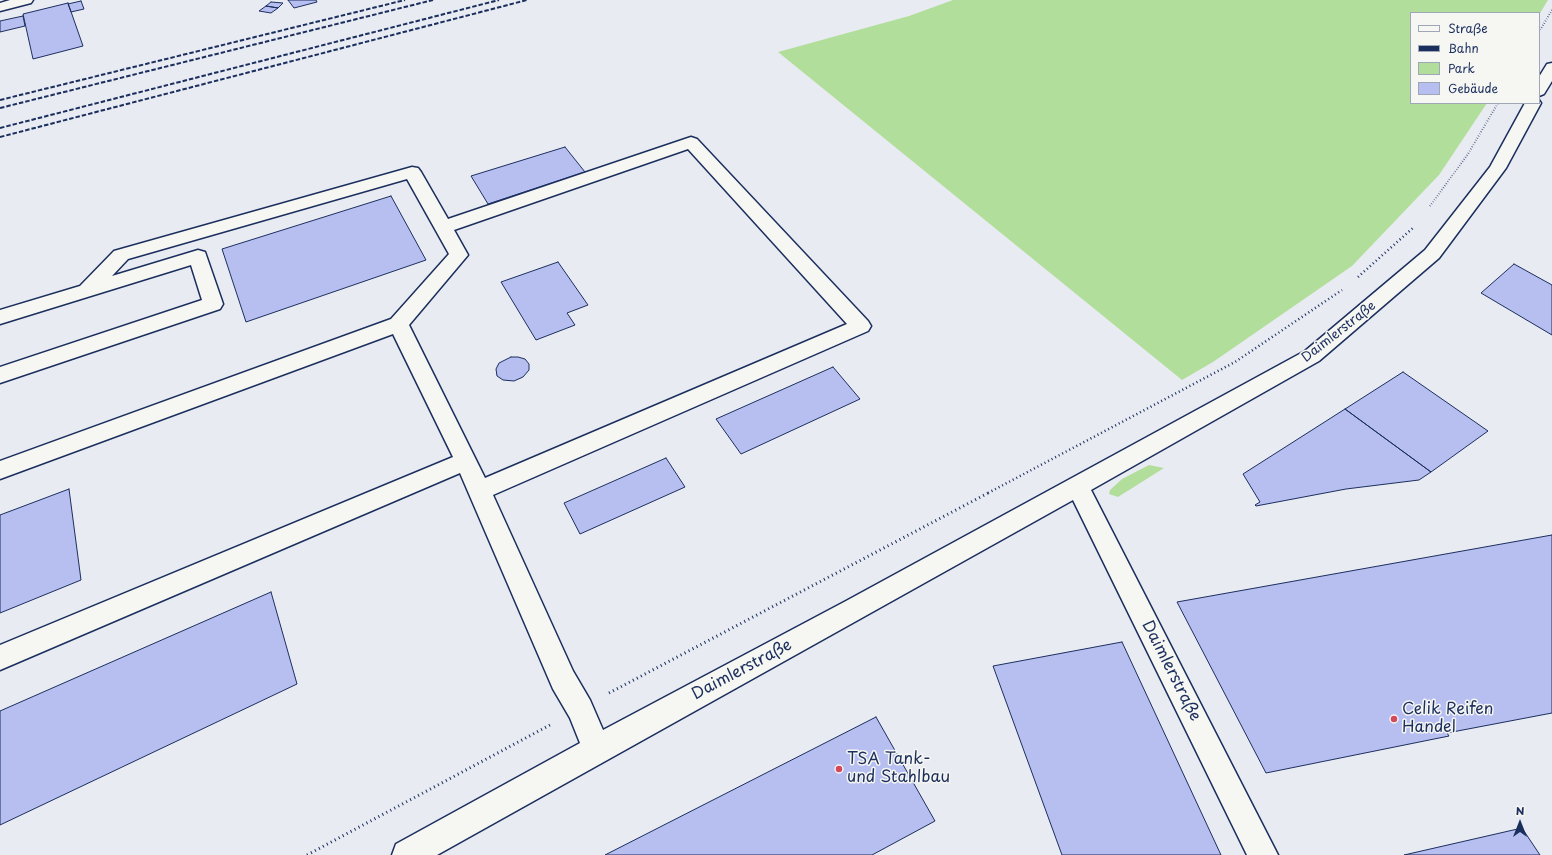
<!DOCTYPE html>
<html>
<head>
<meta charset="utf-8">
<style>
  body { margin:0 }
  #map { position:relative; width:1552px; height:855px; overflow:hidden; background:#e9ebf2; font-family:"Playpen Sans",sans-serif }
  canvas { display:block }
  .legend { position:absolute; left:1410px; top:12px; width:130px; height:92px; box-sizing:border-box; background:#f6f6f2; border:1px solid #9ea6b7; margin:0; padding:5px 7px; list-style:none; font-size:12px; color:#1b2f5e }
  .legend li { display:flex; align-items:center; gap:8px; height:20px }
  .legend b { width:20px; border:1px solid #9ea6b7 }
  .north { position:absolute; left:1500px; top:803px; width:40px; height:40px; -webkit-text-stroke:3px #f6f6f2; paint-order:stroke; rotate:0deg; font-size:11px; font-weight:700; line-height:16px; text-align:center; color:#1b2f5e }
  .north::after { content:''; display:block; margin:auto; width:14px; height:18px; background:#1b2f5e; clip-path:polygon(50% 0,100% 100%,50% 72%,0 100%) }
</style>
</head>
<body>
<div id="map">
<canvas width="1552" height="855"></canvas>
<ul class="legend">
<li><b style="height:5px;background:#f6f6f2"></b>Straße</li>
<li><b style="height:5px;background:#1b2f5e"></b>Bahn</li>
<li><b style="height:11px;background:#b2de9c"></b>Park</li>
<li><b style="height:11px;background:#b7bef0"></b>Gebäude</li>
</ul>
<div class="north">N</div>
</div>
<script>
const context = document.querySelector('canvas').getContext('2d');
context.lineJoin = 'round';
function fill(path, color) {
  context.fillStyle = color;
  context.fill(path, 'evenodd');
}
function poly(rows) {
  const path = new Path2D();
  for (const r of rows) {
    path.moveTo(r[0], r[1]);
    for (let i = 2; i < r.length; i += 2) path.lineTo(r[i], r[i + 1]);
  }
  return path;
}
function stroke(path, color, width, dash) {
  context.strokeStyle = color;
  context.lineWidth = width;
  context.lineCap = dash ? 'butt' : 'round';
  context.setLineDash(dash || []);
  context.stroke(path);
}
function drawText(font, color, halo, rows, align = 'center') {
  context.font = font + ' "Playpen Sans",sans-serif';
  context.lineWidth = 3;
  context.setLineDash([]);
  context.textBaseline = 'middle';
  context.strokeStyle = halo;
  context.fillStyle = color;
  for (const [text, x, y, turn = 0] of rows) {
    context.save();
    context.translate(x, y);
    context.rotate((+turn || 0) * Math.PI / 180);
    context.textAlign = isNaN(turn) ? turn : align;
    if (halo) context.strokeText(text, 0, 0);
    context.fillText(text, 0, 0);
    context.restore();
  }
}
fill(poly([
  [953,0,1548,0,1539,15,1539,13,1411,13,1411,103,1487,103,1439,175,1352,266,1213,362,1182,380,778,52,909,16],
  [1149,465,1164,468,1118,497,1109,494,1110,490,1122,479]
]), '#b2de9c');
const building = poly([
  [288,0,316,0,317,2,294,8,288,0],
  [81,1,84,9,71,12,68,4,81,1],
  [271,2,283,3,278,8,266,6,271,2],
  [68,3,83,46,33,59,23,14,68,3],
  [266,6,278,8,271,13,259,11,266,6],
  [23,16,25,26,0,32,0,21,23,16],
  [565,147,585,172,488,204,471,176,565,147],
  [391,196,426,260,246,322,222,249,391,196],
  [558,262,588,305,567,313,575,325,536,340,501,282,558,262],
  [1514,264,1552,285,1552,335,1481,293,1514,264],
  [511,357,518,357,525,359,529,364,529,370,523,377,514,381,503,380,497,376,496,369,499,363,511,357],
  [833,367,860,399,741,454,716,419,833,367],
  [1403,372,1488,431,1431,472,1345,409,1403,372],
  [1345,409,1431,472,1419,480,1346,489,1256,506,1255,505,1260,502,1243,474,1345,409],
  [666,458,685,487,580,534,564,503,666,458],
  [69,489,81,580,0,613,0,515,69,489],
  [1552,535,1552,713,1447,733,1449,736,1266,773,1177,602,1552,535],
  [271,592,297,684,0,825,0,711,271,592],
  [1122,642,1221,855,1062,855,993,666,1122,642],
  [876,717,935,821,872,855,605,855,876,717],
  [1522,828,1540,855,1404,855,1522,828]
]);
fill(building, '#b7bef0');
stroke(building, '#1b2f5e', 1);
const minor = poly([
  [10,0,33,0,31,3,0,11,0,3,10,0],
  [1552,63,1552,81,1544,94,1539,96,1539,77,1547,64,1552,63],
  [1539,100,1541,103,1506,168,1439,258,1319,361,1091,490,1278,855,1247,855,1073,500,437,855,392,855,396,844,580,743,570,718,553,689,460,473,0,670,0,645,453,457,393,334,0,479,0,461,391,319,449,254,407,179,128,259,112,276,198,250,205,252,223,304,220,309,0,383,0,367,202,300,191,265,0,324,0,310,80,286,114,251,412,167,418,168,421,172,448,219,685,139,691,137,697,139,868,321,871,326,868,331,493,495,573,671,590,700,603,730,846,601,1305,351,1425,250,1490,167,1525,103,1539,103,1539,100],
  [688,149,847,324,485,478,409,325,468,255,454,230,688,149]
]);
stroke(minor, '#1b2f5e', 3);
stroke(poly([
  [1539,32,1552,10],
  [1430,206,1468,154,1498,103]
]), '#1b2f5e', 2, [0.5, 2]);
stroke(poly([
  [1358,277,1414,227],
  [988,493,1235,362,1342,290]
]), '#1b2f5e', 2.5, [1, 3]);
stroke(poly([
  [609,693,990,492],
  [307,855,550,725]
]), '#1b2f5e', 3, [1, 3.5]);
fill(minor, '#f6f6f2');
stroke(poly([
  [0,100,405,0],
  [0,108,433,0],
  [0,128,499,0],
  [0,137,527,0]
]), '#1b2f5e', 2, [4.5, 2]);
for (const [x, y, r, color] of [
  [1394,719,4,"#d1495b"],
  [839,769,4,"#d1495b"]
]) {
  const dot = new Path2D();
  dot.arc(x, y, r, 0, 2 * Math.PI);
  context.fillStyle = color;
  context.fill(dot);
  stroke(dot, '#f6f6f2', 1.5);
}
drawText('13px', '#1b2f5e', '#f6f6f2', [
  ["Daimlerstraße",1339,332,-38]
]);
drawText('16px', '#1b2f5e', '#f6f6f2', [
  ["Daimlerstraße",742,670,-28],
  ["Daimlerstraße",1171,671,63]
]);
drawText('16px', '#1b2f5e', '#f6f6f2', [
  ["Celik Reifen",1402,710],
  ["Handel",1402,728],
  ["TSA Tank-",847,760],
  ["und Stahlbau",847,778]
], 'left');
</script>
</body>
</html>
